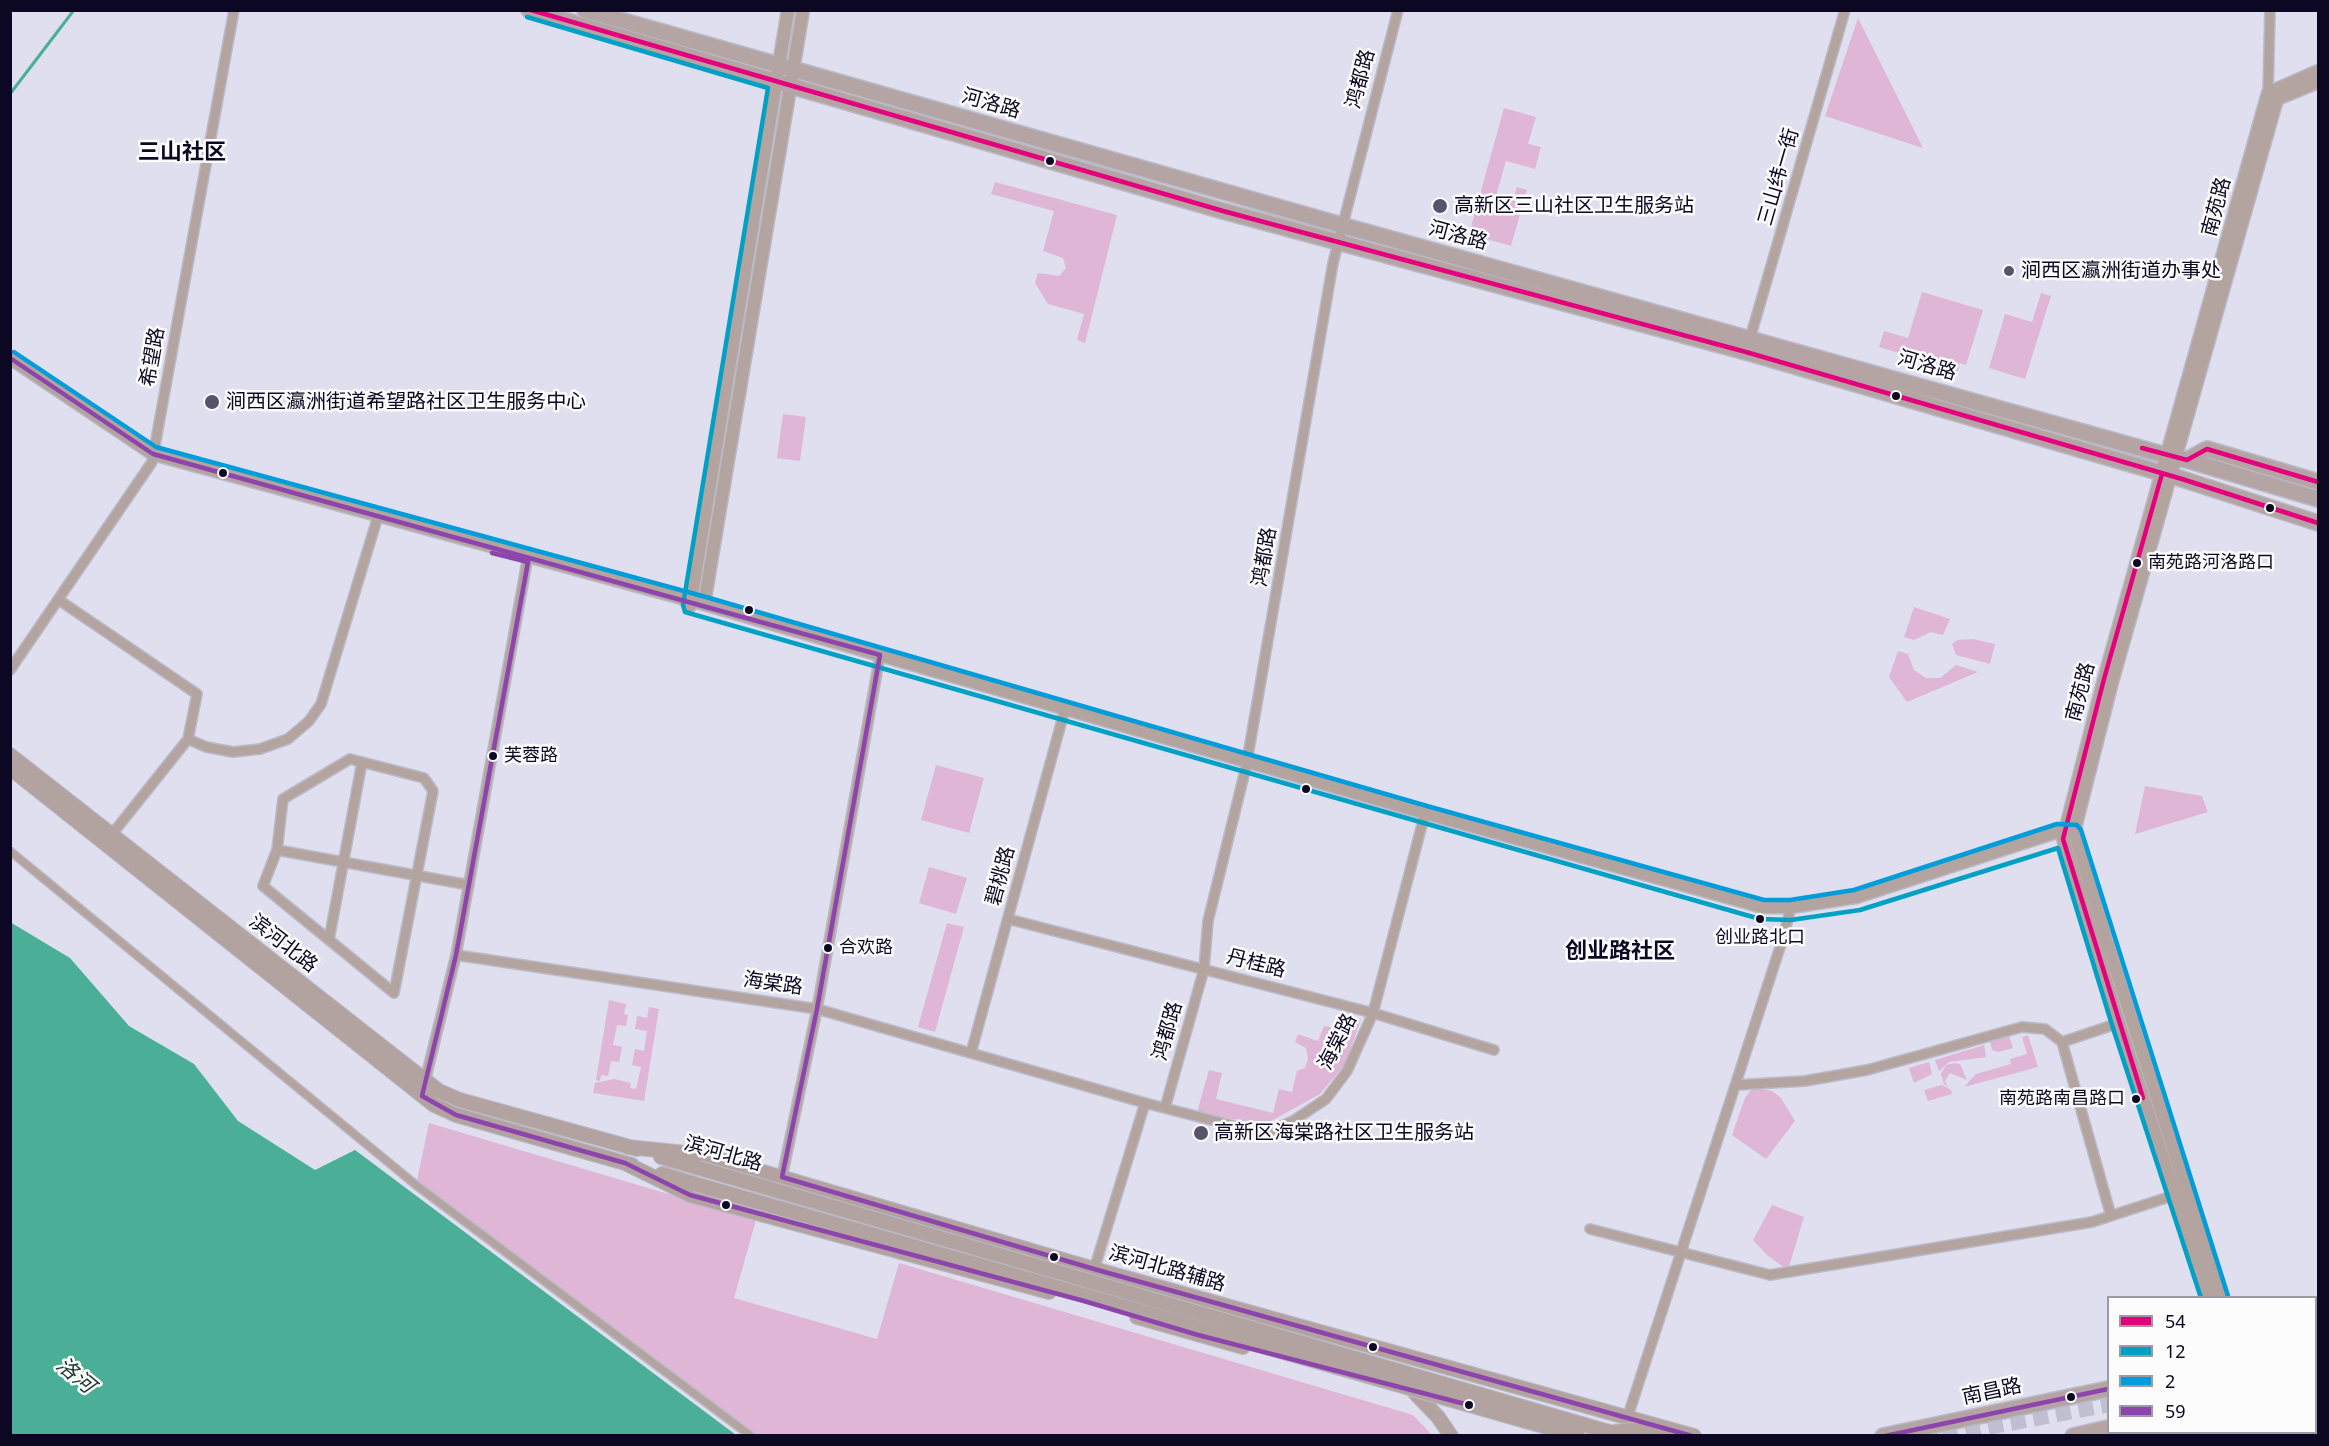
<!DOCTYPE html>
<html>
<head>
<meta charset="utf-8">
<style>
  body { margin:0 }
  #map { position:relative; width:2329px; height:1446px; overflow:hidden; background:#dfdff0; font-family:"Noto Sans",sans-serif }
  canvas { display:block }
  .frame { position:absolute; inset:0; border:12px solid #0c0823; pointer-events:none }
  .legend { position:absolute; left:2107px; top:1296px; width:210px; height:138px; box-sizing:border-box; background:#fcfcfc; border:2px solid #9c9aa5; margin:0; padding:8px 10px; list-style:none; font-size:18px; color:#0c0823 }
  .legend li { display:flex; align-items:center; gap:12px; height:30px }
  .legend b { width:30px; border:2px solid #9c9aa5 }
</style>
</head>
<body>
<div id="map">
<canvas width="2329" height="1446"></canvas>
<div class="frame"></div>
<ul class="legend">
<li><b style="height:8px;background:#e5007d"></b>54</li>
<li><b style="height:8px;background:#01a1c5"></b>12</li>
<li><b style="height:8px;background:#019ddb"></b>2</li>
<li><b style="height:8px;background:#8e44ad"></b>59</li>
</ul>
</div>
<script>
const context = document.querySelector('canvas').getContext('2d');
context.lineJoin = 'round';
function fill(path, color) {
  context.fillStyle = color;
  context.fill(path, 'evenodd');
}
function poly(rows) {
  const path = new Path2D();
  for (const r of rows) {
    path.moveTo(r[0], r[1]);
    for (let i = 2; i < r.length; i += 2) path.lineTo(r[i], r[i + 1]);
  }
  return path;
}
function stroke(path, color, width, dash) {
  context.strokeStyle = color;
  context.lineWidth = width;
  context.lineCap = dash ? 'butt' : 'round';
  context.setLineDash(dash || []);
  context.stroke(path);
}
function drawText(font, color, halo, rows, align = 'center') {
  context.font = font + ' "Noto Sans","Noto Sans SC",sans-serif';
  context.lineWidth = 5;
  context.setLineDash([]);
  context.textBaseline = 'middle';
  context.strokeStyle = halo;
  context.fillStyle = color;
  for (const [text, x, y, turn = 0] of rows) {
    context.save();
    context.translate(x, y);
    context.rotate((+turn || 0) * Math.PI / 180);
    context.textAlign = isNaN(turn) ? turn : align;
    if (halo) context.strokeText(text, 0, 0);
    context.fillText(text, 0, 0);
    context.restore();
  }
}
fill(poly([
  [1858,18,1923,148,1825,116],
  [1504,108,1536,117,1528,144,1541,147,1535,169,1506,161,1496,196,1513,200,1517,187,1527,190,1511,246,1469,234],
  [995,182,1117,215,1085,343,1077,340,1084,314,1048,304,1035,283,1038,273,1059,276,1066,268,1063,258,1043,251,1054,211,991,194],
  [1922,292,1983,310,1966,365,1960,363,1958,371,1879,347,1884,331,1908,338],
  [2041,293,2051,296,2025,379,1989,368,2005,314,2032,322],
  [783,414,806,417,800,461,777,458],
  [1914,607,1950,619,1943,635,1931,632,1914,640,1904,637],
  [1973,639,1995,644,1990,664,1956,655,1952,644,1958,640],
  [1898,651,1908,654,1914,670,1926,678,1940,678,1956,665,1978,672,1907,702,1889,677],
  [936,765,984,778,969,833,921,820],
  [2145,786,2202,796,2208,812,2135,834],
  [929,867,967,878,956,914,919,903],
  [947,923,964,927,935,1032,918,1027],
  [609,1000,626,1004,624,1014,628,1015,626,1026,617,1025,613,1045,622,1047,619,1062,611,1061,608,1076,601,1075,600,1081,596,1080],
  [649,1007,659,1009,644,1101,593,1093,595,1083,614,1079,631,1083,630,1088,636,1089,641,1067,632,1065,635,1049,644,1051,647,1031,635,1029,637,1016,647,1018],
  [1343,1015,1361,1019,1345,1064,1320,1094,1264,1125,1197,1112,1209,1070,1222,1073,1216,1099,1273,1113,1279,1089,1292,1092,1297,1071,1305,1068,1308,1059,1306,1048,1295,1042,1298,1034,1318,1041,1324,1026,1339,1029],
  [2028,1035,2038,1067,1964,1087,1976,1074,2011,1064,2010,1059,2027,1054,2022,1037],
  [2009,1036,2013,1048,1998,1052,1992,1050,1990,1042],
  [1984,1045,1986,1057,1949,1062,1939,1071,1935,1060],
  [1929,1062,1932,1074,1914,1083,1909,1068],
  [1956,1063,1960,1064,1967,1080,1950,1073,1945,1081,1948,1087,1944,1084,1941,1074,1946,1065],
  [1942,1085,1951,1090,1952,1094,1928,1101,1924,1090],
  [1757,1088,1772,1091,1781,1098,1795,1121,1766,1159,1732,1135,1745,1098,1751,1090],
  [429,1123,756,1220,734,1298,877,1339,899,1263,1413,1415,1432,1435,751,1435,416,1185],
  [1772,1205,1804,1217,1788,1270,1768,1256,1753,1240]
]), '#dfb6d5');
fill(poly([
  [10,922,70,958,129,1026,194,1064,238,1121,315,1170,355,1150,736,1435,11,1435]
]), '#4aaf96');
stroke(poly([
  [10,94,74,10]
]), '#4aaf96', 3);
stroke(poly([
  [2316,1364,2318,1363],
  [2316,1378,2318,1377],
  [1943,1436,2108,1405]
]), '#bfbfd1', 15, [15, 8]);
const pedestrian = poly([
  [10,851,416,1185,751,1436]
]);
const minor = poly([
  [2270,10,2268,93,2272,96],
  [1749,342,1845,10],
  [59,600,197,694,188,739,109,838],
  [10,670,152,462,234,10],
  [188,739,206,747,233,752,260,749,288,739,309,721,321,704,378,516],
  [350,759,424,778,433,791,394,993,263,886,277,850,283,799,350,759],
  [277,850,469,885],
  [1008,919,1373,1013,1494,1050],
  [329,940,362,762],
  [456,955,817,1009,1145,1103,1246,1129,1270,1131,1293,1121,1326,1099,1347,1071,1373,1013,1425,813],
  [2062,1042,2119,1023],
  [971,1053,1065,709],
  [424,1085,456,955,528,556],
  [1736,1085,1805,1081,1867,1070,2022,1027,2045,1029,2062,1042,2111,1216],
  [1165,1108,1204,969,1208,921,1246,767,1333,263,1398,10],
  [782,1177,817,1009,880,655],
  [1590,1229,1770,1275,2092,1222,2178,1194],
  [1093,1273,1145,1103],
  [1626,1422,1783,938,1791,907],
  [2122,1432,2122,1436],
  [2253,1432,2253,1436]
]);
const tertiary = poly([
  [10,358,153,454,704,604,1425,813,1763,907,1791,907,1856,897,2059,831,2074,832],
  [704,604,803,10],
  [690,606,788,10],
  [2209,1298,2119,1023,2063,839,2104,679,2268,93,2318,71],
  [2221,1298,2106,939,2074,832,2112,682,2277,99,2318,82]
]);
const secondary = poly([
  [10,755,439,1091,460,1100,637,1149],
  [10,768,434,1105,456,1115,632,1165],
  [628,1147,705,1155,1094,1269,1694,1436],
  [661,1157,699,1168],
  [625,1163,690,1195,1049,1292],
  [662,1174,695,1184],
  [1137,1317,1243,1347],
  [1415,1393,1438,1417,1451,1436]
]);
const primary = poly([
  [529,10,1223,211,1746,352,2182,479,2318,523],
  [585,10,1341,225,2176,458,2187,460,2207,449,2318,482],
  [2187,460,2318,499],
  [2316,1344,2318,1343],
  [2316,1399,2318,1398],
  [1883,1436,2108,1389],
  [2073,1436,2108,1428]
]);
stroke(pedestrian, '#bbbac9', 10);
stroke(minor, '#bbbac9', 12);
stroke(tertiary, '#bbbac9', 15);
stroke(secondary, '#bbbac9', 16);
stroke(primary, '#bbbac9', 18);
stroke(pedestrian, '#b4a49f', 7);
stroke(minor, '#b4a49f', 9);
stroke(tertiary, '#b4a49f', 12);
stroke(secondary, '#b2a3a0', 14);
stroke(primary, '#b4a5a4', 15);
const secondaryBridge = poly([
  [699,1168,1623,1436],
  [695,1184,1578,1436],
  [1614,1432,1644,1429,1665,1436]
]);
stroke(secondaryBridge, '#bbbac9', 16, []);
stroke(secondaryBridge, '#b2a3a0', 14);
stroke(poly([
  [531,10,1223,211,1746,352,2182,479,2318,523],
  [2142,448,2187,460,2207,449,2318,482],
  [2143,1098,2063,839,2104,679,2162,474]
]), '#e5007d', 4.5);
stroke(poly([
  [527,17,768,88,683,605,685,612,1760,919,1791,920,1860,910,2058,848,2112,1025,2201,1298]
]), '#01a1c5', 4.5);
stroke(poly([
  [14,352,156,447,706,597,1427,806,1764,900,1790,900,1854,890,2057,824,2077,825,2081,830,2228,1296]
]), '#019ddb', 4.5);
stroke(poly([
  [10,358,153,454,880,655,817,1009,782,1177,1094,1269,1692,1436],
  [492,553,528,562,456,955,422,1096,456,1115,625,1163,690,1195,1084,1301,1198,1335,1469,1405],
  [1885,1436,2108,1389]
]), '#8e44ad', 4.5);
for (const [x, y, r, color] of [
  [1050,161,5,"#0c0823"],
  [1440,206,8,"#56536b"],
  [2009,271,6,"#56536b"],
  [1896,396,5,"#0c0823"],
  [212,402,8,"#56536b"],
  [223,473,5,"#0c0823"],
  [2270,508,5,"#0c0823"],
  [2137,563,5,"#0c0823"],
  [749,610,5,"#0c0823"],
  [493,756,5,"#0c0823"],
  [1306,789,5,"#0c0823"],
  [1760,919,5,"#0c0823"],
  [828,948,5,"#0c0823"],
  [2136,1099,5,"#0c0823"],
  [1201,1133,8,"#56536b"],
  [726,1205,5,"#0c0823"],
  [1054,1257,5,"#0c0823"],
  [1373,1347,5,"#0c0823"],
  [2071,1397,5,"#0c0823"],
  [1469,1405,5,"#0c0823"]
]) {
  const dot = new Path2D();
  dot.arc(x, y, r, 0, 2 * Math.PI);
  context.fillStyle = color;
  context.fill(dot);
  stroke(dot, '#fcfcfc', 2);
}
drawText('18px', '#0c0823', '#fcfcfc', [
  ["南苑路河洛路口",2148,563],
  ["芙蓉路",504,756],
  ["创业路北口",1760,938,"center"],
  ["合欢路",839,948],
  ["南苑路南昌路口",2125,1099,"right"]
], 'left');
drawText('20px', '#0c0823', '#fcfcfc', [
  ["鸿都路",1361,79,-75],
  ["河洛路",991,104,16],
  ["三山纬一街",1779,177,-74],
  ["南苑路",2217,207,-75],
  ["河洛路",1458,236,15],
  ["希望路",153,357,-80],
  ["河洛路",1927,366,16],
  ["鸿都路",1265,557,-80],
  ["南苑路",2081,692,-75],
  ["碧桃路",1001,876,-75],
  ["滨河北路",283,944,38],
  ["丹桂路",1256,964,14],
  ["海棠路",773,984,8],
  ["鸿都路",1168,1031,-74],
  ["海棠路",1338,1042,-63],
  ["滨河北路",723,1154,16],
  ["滨河北路辅路",1167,1269,16],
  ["南昌路",1992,1392,-12]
]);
drawText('20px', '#0c0823', '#fcfcfc', [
  ["高新区三山社区卫生服务站",1454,206],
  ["涧西区瀛洲街道办事处",2021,271],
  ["涧西区瀛洲街道希望路社区卫生服务中心",226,402],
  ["高新区海棠路社区卫生服务站",1214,1133]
], 'left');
drawText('italic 21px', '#1d372c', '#fcfcfc', [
  ["洛河",75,1376,40]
]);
drawText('bold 22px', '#0c0823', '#fcfcfc', [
  ["三山社区",182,153],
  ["创业路社区",1620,952]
]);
</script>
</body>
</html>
